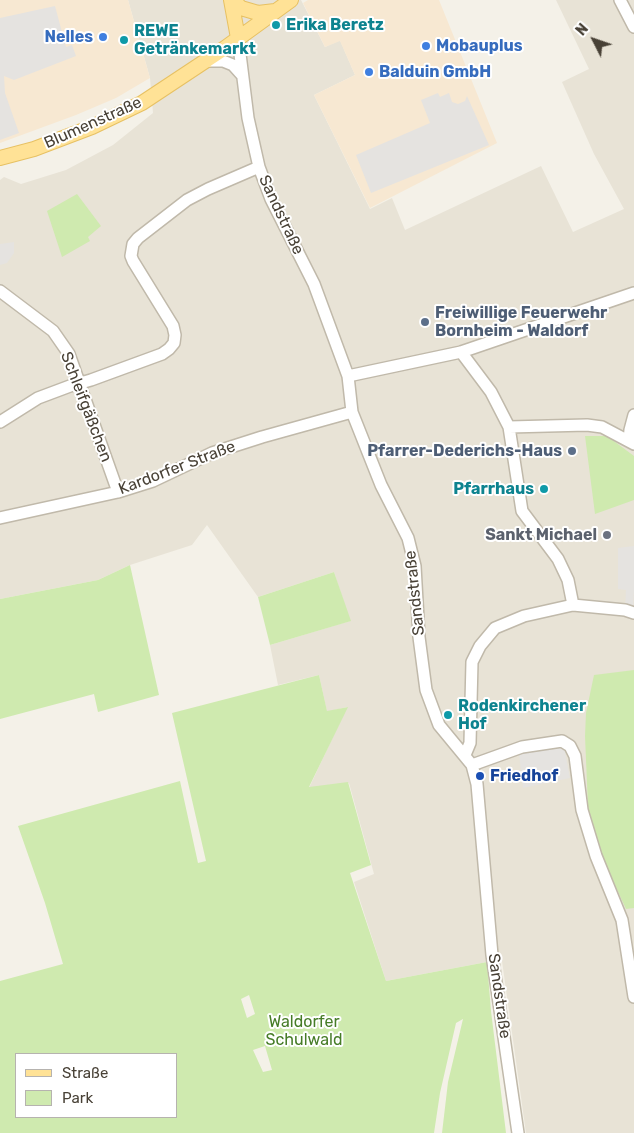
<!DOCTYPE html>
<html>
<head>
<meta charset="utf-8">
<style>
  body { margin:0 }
  #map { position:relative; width:634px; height:1133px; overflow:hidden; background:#f4f1e8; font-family:Rubik,sans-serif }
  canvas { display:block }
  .legend { position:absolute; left:15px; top:1053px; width:162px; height:65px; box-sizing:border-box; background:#fff; border:1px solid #b6b3af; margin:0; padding:6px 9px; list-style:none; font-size:15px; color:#484136 }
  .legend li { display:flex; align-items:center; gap:10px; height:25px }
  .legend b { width:25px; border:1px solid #b6b3af }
  .north { position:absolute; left:569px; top:15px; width:50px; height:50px; -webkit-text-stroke:4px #fff; paint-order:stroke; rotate:311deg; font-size:14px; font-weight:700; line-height:20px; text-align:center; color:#484136 }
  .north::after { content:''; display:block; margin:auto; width:18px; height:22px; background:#484136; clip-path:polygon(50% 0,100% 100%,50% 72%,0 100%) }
</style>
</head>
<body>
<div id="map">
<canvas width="634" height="1133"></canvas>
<ul class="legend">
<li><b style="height:6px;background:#ffe296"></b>Straße</li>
<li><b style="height:14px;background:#cfeaaf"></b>Park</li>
</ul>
<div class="north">N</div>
</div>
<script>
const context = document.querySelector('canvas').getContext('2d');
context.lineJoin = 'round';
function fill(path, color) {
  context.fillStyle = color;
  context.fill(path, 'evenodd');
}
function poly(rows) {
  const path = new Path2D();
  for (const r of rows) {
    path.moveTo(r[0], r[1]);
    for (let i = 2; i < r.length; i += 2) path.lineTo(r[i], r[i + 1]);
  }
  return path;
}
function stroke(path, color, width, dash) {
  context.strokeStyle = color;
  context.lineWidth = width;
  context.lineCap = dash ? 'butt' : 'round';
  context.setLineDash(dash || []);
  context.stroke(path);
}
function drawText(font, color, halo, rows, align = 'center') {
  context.font = font + ' Rubik,sans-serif';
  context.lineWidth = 4;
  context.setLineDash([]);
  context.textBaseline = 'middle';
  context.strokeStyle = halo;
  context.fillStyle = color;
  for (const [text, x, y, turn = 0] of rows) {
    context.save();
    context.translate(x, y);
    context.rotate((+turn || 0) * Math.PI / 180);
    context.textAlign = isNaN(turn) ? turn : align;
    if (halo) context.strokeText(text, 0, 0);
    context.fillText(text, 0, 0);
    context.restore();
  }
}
fill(poly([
  [128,0,301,0,325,47,340,40,355,75,314,95,370,209,392,198,405,230,541,166,573,232,624,209,594,154,562,82,589,69,556,0,634,0,634,1133,526,1133,502,961,487,962,386,981,354,882,374,874,349,783,309,788,347,707,327,712,319,675,278,685,270,645,350,621,334,572,258,597,207,525,192,545,130,565,98,580,0,599,0,180,4,177,21,184,66,170,113,145,153,113,150,78]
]), '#e8e3d6');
fill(poly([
  [0,0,128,0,150,78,116,98,76,115,0,143],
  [308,0,439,0,497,143,370,208,314,95,355,75,340,41,325,47,303,3]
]), '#f7e8d2');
fill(poly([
  [77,194,101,226,88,237,90,241,62,257,47,211],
  [585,436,607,436,634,456,634,500,595,514],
  [130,565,159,695,98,712,94,694,0,719,0,599,98,580],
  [334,572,351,621,270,645,258,597],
  [634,670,634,908,626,909,601,855,588,807,585,736,586,713,594,675],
  [319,675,327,711,348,707,309,787,348,782,371,865,350,873,386,981,487,962,491,1011,506,1133,442,1133,448,1082,463,1019,456,1023,440,1093,434,1133,0,1133,0,981,63,964,45,903,18,826,180,781,198,863,206,861,172,713],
  [249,995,255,1014,247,1018,241,999],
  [265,1046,272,1070,263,1072,253,1050],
  [16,1054,176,1054,176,1117,16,1117]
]), '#cfeaaf');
fill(poly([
  [55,6,66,47,72,45,76,56,14,80,4,76,5,93,19,133,0,140,0,18],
  [438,93,440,97,449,93,452,102,458,104,465,101,467,96,489,145,371,193,356,155,430,123,421,100],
  [14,242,14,253,7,263,0,265,0,244],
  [634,546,634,590,633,613,625,610,626,590,618,589,618,548],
  [564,747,570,778,523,788,519,754,539,749]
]), '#e5e3e0');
const minor = poly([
  [620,0,634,27],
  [238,38,248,118,259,167,271,199,314,284,348,376,352,412,381,485,408,538,415,566,419,637,426,690,439,725,472,765,477,784,492,955,518,1133],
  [206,61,223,61,233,65,242,75],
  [0,291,53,331,69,354,118,492],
  [461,352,491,392,509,427,522,511,558,559,568,580,573,605],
  [348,376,461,352,634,293],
  [0,422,38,398,70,386,91,380,162,354,169,349,174,343,175,335,173,326,133,261,131,256,133,244,138,238,187,200,208,189,259,167],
  [509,427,587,425,602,427,634,444],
  [629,441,630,430,634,415],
  [0,518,118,492,153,481,212,453,262,437,352,412],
  [465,755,470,743,472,662,480,646,495,628,524,616,573,605,625,610,634,613],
  [472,765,522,747,562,741,570,746,575,756,582,810,596,856,622,920,634,997]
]);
const major = poly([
  [231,0,238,38],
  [233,0,241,8,258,13,275,11],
  [0,158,34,149,92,127,142,103,225,48,291,0]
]);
stroke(minor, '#c0b9aa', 14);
stroke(major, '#e7c163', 16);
stroke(minor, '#fff', 11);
stroke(major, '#ffe296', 14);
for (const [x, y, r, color] of [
  [276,25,5,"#0f9aa8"],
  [103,37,5,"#3f7fe0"],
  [124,40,5,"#0f9aa8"],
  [426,46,5,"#3f7fe0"],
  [369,72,5,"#3f7fe0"],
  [425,322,5,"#5c6f8a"],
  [572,451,5,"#5c6f8a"],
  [544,489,5,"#0f9aa8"],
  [607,535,5,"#6b7280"],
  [448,715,5,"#0f9aa8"],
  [480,776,5,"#1a4fb4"]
]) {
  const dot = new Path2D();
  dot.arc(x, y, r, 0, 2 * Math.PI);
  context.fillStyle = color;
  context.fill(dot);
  stroke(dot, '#fff', 2);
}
drawText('bold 16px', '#0d838f', '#fff', [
  ["Erika Beretz",286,25],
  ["REWE",134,31],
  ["Getränkemarkt",134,49],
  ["Pfarrhaus",534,489,"right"],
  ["Rodenkirchener",458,706],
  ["Hof",458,724]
], 'left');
drawText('bold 16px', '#366cbe', '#fff', [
  ["Nelles",93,37,"right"],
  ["Mobauplus",436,46],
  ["Balduin GmbH",379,72]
], 'left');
drawText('16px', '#484136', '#fff', [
  ["Blumenstraße",93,123,-24],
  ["Sandstraße",281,215,65],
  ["Schleifgäßchen",86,407,69],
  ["Kardorfer Straße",177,468,-21],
  ["Sandstraße",415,593,-96],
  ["Sandstraße",499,996,82]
]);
drawText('bold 16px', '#4e5e75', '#fff', [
  ["Freiwillige Feuerwehr",435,313],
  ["Bornheim - Waldorf",435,331],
  ["Pfarrer-Dederichs-Haus",562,451,"right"]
], 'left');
drawText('bold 16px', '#5b616d', '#fff', [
  ["Sankt Michael",597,535]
], 'right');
drawText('bold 16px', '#164399', '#fff', [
  ["Friedhof",490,776]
], 'left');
drawText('16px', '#467c27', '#fff', [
  ["Waldorfer",304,1022],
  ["Schulwald",304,1040]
]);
</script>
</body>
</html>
